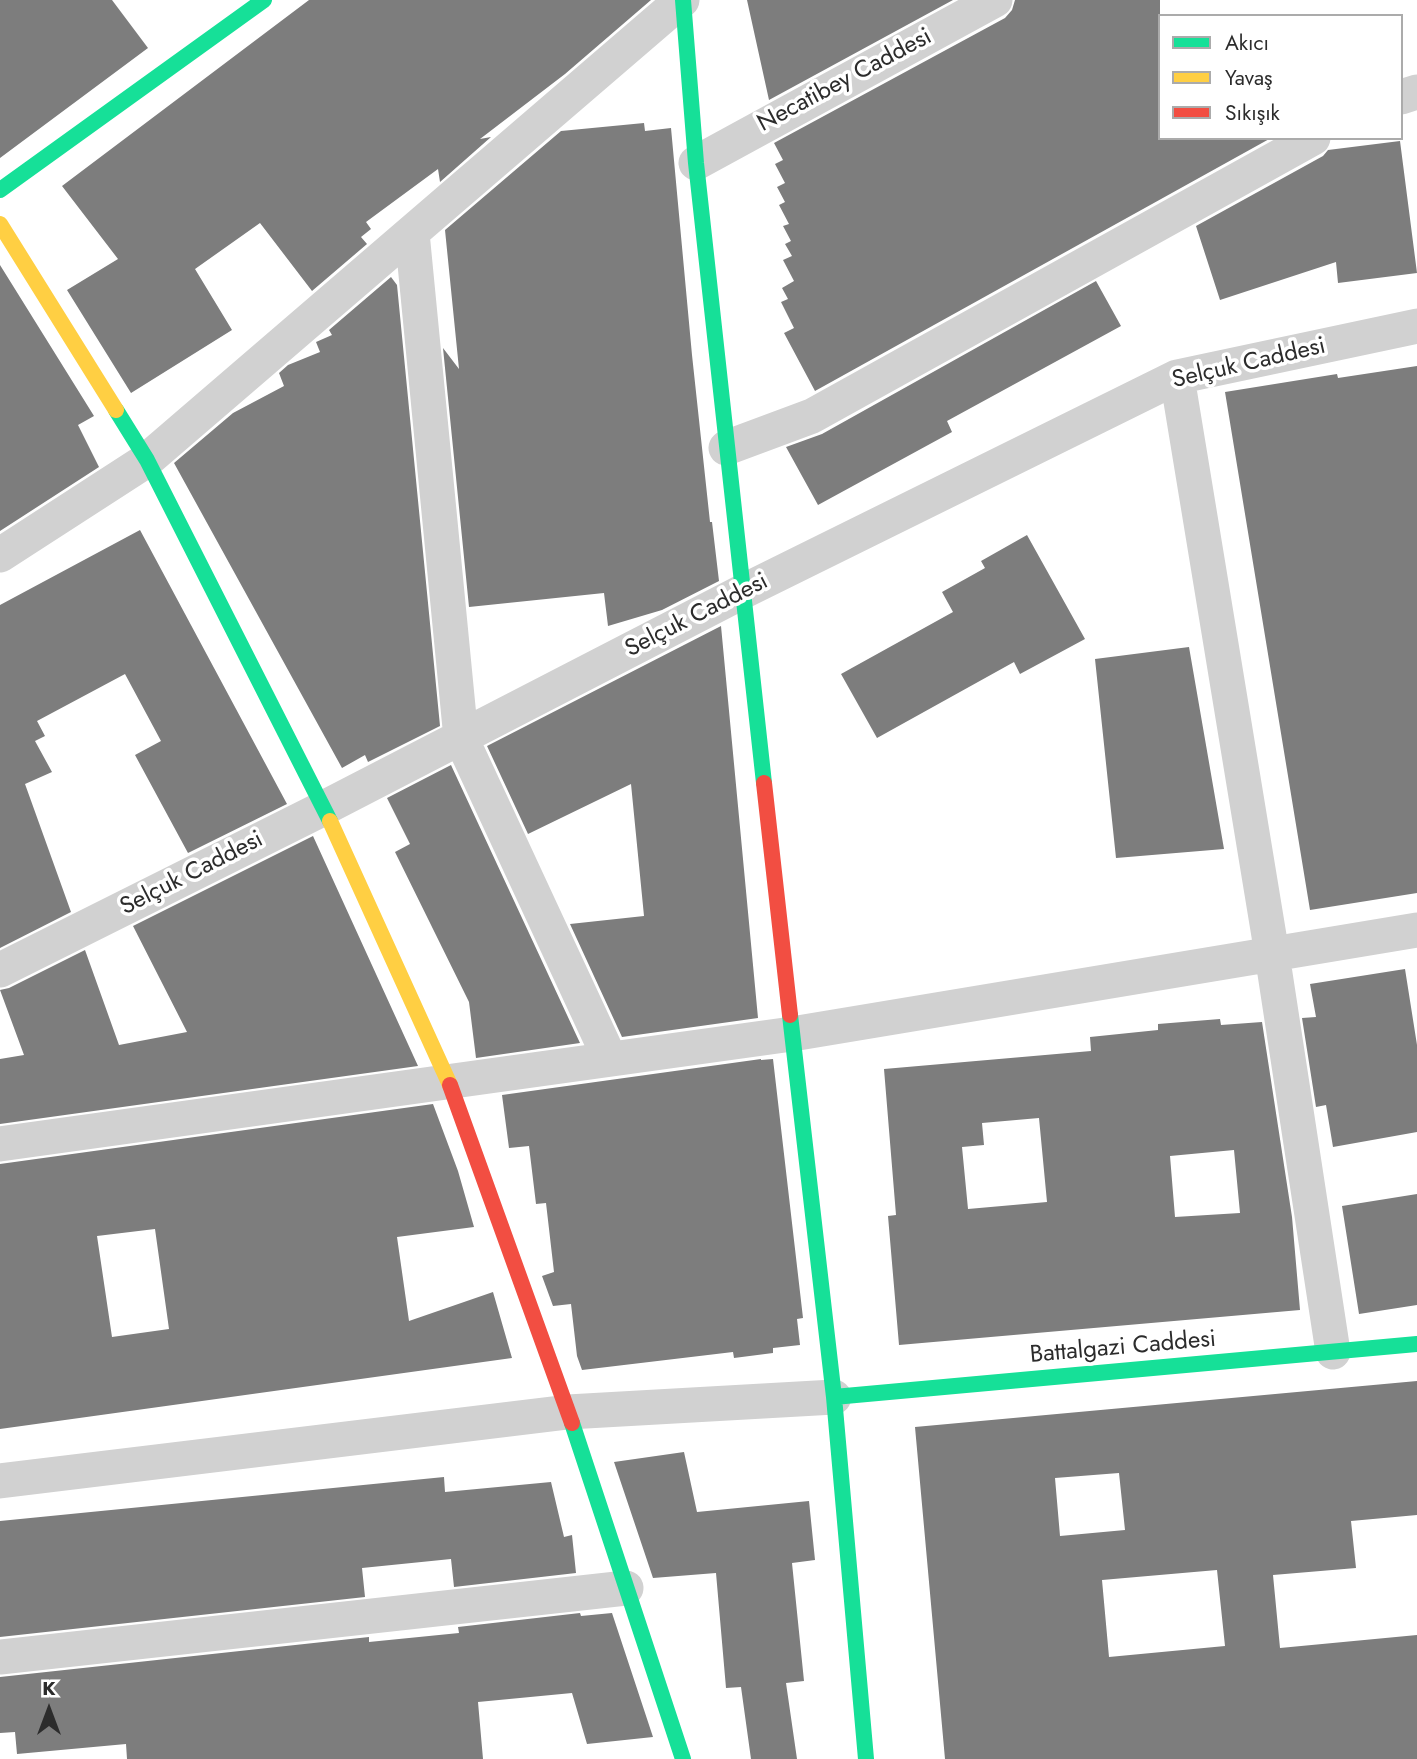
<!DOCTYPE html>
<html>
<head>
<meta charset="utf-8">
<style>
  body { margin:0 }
  #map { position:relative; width:1417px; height:1759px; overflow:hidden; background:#fff; font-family:Jost,sans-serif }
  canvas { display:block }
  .legend { position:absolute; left:1158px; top:14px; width:245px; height:126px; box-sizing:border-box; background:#fff; border:2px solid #ababab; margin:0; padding:9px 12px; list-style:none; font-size:21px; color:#2c2c2c }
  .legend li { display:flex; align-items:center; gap:14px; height:35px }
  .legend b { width:35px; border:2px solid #ababab }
  .north { position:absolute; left:14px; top:1675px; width:70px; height:70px; -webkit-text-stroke:5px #fff; paint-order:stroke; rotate:0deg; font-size:19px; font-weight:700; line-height:28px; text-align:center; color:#2c2c2c }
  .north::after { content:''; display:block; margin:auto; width:24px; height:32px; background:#2c2c2c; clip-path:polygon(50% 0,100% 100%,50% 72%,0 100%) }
</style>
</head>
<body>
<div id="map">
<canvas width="1417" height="1759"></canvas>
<ul class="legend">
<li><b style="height:9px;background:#16e098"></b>Akıcı</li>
<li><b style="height:9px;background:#ffcf43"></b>Yavaş</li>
<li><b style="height:9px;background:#f24e42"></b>Sıkışık</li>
</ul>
<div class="north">K</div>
</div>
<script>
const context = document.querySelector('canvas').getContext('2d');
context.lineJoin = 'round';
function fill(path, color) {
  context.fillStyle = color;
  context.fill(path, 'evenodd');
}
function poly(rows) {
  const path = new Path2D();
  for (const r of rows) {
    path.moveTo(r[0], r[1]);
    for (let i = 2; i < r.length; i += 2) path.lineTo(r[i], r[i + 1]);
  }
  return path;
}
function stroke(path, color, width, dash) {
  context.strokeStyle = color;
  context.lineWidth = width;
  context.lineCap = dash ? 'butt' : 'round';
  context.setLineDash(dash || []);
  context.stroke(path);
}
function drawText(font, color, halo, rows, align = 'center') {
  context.font = font + ' Jost,sans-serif';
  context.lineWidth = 7;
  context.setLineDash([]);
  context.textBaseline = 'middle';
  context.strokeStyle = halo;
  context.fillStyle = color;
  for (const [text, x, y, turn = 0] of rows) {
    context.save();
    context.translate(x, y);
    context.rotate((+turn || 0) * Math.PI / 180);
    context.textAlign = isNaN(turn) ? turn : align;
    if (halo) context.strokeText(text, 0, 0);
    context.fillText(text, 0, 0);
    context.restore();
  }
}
fill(poly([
  [0,0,112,0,148,48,0,158],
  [309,0,651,0,565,74,480,139,491,137,440,182,438,169,366,222,371,229,361,237,367,244,312,291,260,223,195,269,232,330,131,393,67,290,118,259,62,186],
  [747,0,953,0,769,100],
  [1015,0,1160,0,1160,138,1271,138,815,391,784,333,794,328,781,302,788,299,782,288,794,281,783,260,792,256,785,244,791,241,783,226,789,224,779,205,785,202,777,187,785,183,775,164,783,160,774,143,1005,18,1012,10],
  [644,123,645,131,671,128,692,355,710,522,712,522,719,581,662,610,608,626,604,593,469,607,443,348,459,369,445,230,561,131],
  [1400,141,1417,273,1338,283,1336,262,1220,300,1196,226,1323,156,1328,150],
  [0,265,94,416,78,425,99,467,0,531],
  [391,277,397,285,440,726,368,762,365,755,342,768,174,463,233,413,284,386,279,373,288,365,320,352,316,342,332,335,329,330],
  [1096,281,1121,326,947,421,952,432,818,505,786,447,822,434],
  [1417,366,1417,893,1310,910,1225,392,1337,374,1338,378],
  [140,530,287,804,188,853,135,755,161,741,125,674,37,721,45,736,35,741,52,772,25,784,71,912,0,948,0,605],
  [1027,535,1085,639,1020,674,1014,662,877,738,841,674,953,612,942,592,985,568,981,561],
  [721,626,758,1018,622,1037,570,924,644,916,631,784,528,834,487,746],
  [1189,647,1224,849,1116,858,1095,659],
  [451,765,580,1043,476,1058,469,1002,395,852,410,844,387,798],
  [313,836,418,1066,0,1124,0,1059,24,1055,0,990,9,988,85,950,119,1045,187,1032,133,926],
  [1405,969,1417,1045,1417,1132,1333,1147,1326,1105,1316,1107,1302,1018,1316,1017,1310,984],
  [1220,1019,1221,1025,1262,1022,1292,1217,1300,1310,899,1345,888,1216,896,1215,884,1069,1091,1051,1090,1037,1158,1030,1158,1024],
  [1039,1118,1047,1202,968,1209,962,1147,984,1145,982,1123],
  [1234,1150,1240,1213,1175,1217,1170,1156],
  [761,1059,761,1060,773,1059,803,1318,797,1319,800,1345,773,1348,773,1353,734,1358,733,1352,582,1370,577,1356,571,1304,553,1306,542,1276,554,1272,546,1203,536,1204,529,1146,509,1148,502,1095],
  [433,1104,458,1171,474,1227,397,1237,409,1321,493,1292,512,1358,0,1429,0,1164],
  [155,1229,169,1329,112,1337,97,1236],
  [1417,1194,1417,1305,1359,1314,1342,1206],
  [1417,1381,1417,1515,1351,1521,1356,1568,1273,1575,1280,1648,1417,1635,1417,1759,945,1759,915,1427],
  [1119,1473,1125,1530,1060,1536,1055,1478],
  [1217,1570,1225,1646,1109,1657,1102,1580],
  [684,1452,697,1512,809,1501,815,1560,792,1563,804,1681,786,1683,797,1759,751,1759,741,1687,726,1688,716,1573,653,1578,614,1462],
  [444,1477,445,1492,551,1482,564,1537,572,1535,576,1573,454,1587,451,1559,362,1568,365,1597,0,1637,0,1521],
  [580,1613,581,1616,612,1613,653,1737,587,1744,572,1693,478,1702,483,1759,127,1759,126,1744,17,1754,15,1732,0,1733,0,1677,369,1637,369,1642,459,1633,458,1627]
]), '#7d7d7d');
stroke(poly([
  [1401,97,1417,92],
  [696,163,995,0],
  [412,233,461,738,610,1059],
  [1177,377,1272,954,1333,1352],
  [726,448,812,416,1313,138],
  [0,555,147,460,682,0],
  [0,970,324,808,742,592,1177,377,1417,326],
  [0,1144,792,1034,1417,930],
  [0,1481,568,1412,834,1397],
  [0,1657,626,1588]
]), '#d1d1d1', 35);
stroke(poly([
  [683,0,696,163,764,783],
  [0,190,264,0],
  [116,410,147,460,330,821],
  [790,1015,834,1397,866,1759],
  [834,1397,1417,1344],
  [572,1423,683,1759]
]), '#16e098', 16);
stroke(poly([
  [0,224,116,410],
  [330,821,450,1085]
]), '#ffcf43', 16);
stroke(poly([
  [764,783,790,1015],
  [450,1085,572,1423]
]), '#f24e42', 16);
drawText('24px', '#2c2c2c', '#fff', [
  ["Necatibey Caddesi",845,81,-28],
  ["Selçuk Caddesi",1249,364,-13],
  ["Selçuk Caddesi",697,616,-27],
  ["Selçuk Caddesi",192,874,-27],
  ["Battalgazi Caddesi",1123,1348,-5]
]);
</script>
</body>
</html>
